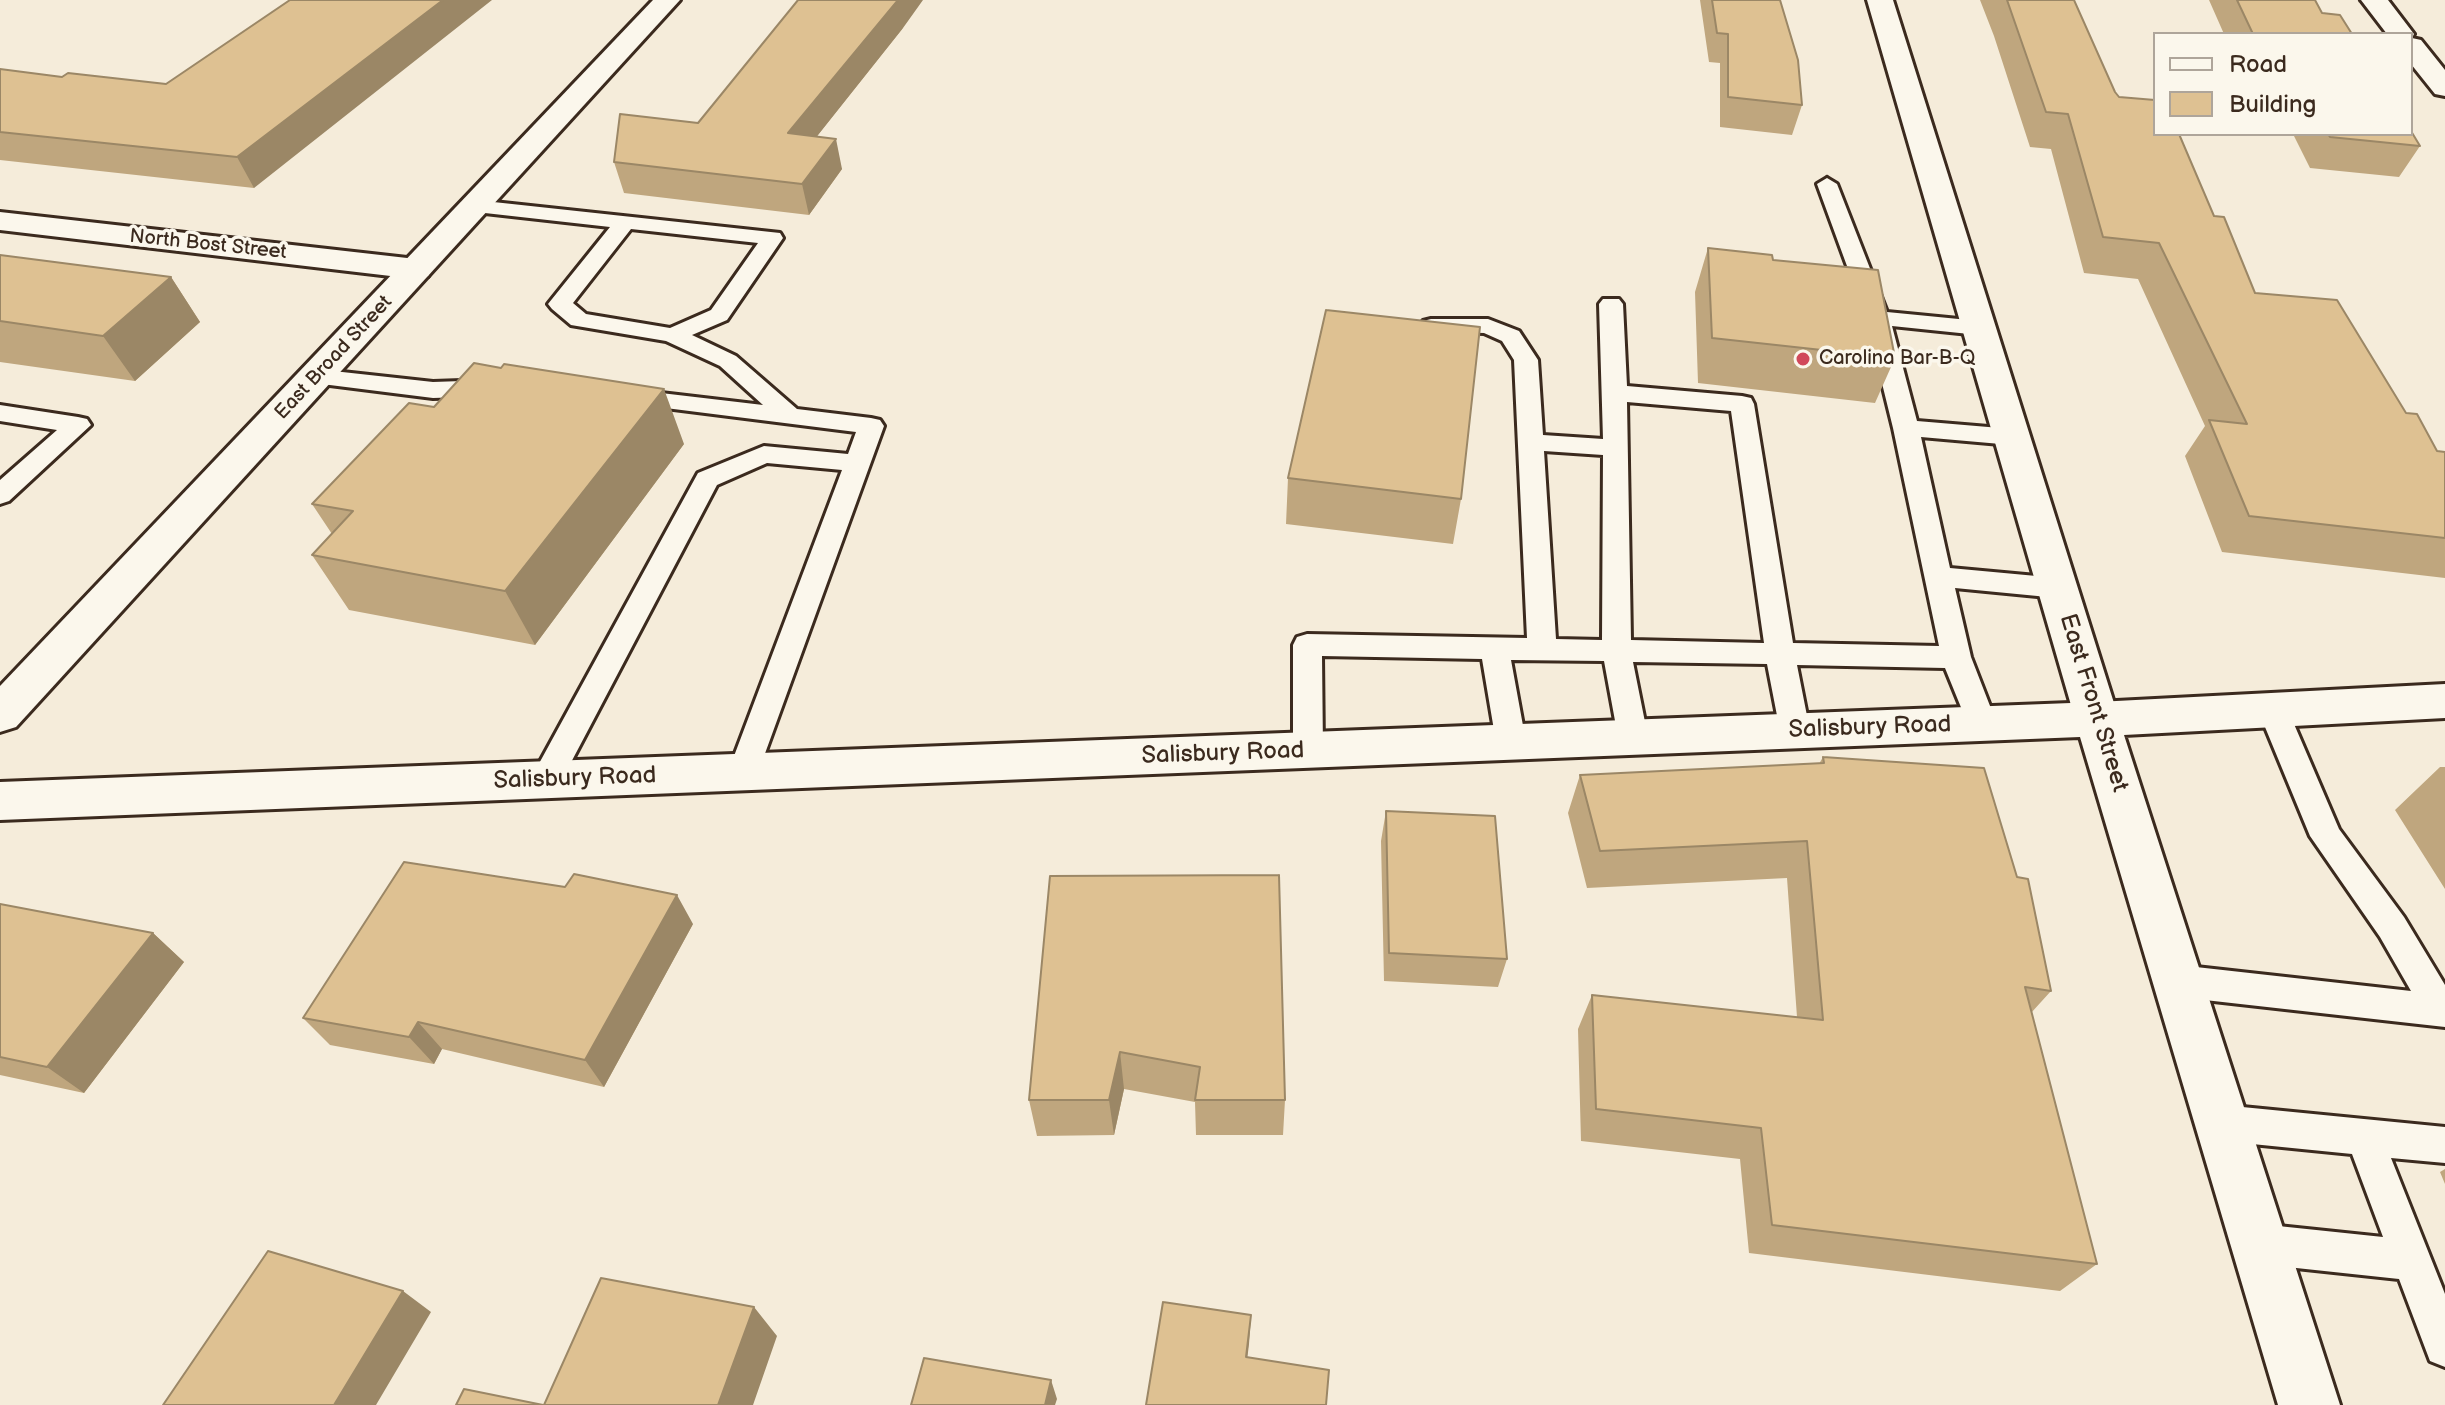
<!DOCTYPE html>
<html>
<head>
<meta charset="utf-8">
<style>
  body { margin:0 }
  #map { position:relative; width:2445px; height:1405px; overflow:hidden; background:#f5ecda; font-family:"Balsamiq Sans",sans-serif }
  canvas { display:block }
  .legend { position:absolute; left:2153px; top:32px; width:260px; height:104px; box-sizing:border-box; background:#fbf7ec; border:2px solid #aea59a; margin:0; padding:10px 14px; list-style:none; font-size:24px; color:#3b2a1e }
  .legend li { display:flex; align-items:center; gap:16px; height:40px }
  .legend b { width:40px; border:2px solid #aea59a }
</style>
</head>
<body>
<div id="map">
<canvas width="2445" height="1405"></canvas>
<ul class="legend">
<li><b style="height:10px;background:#fbf7ec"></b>Road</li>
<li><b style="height:22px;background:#dec192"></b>Building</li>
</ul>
</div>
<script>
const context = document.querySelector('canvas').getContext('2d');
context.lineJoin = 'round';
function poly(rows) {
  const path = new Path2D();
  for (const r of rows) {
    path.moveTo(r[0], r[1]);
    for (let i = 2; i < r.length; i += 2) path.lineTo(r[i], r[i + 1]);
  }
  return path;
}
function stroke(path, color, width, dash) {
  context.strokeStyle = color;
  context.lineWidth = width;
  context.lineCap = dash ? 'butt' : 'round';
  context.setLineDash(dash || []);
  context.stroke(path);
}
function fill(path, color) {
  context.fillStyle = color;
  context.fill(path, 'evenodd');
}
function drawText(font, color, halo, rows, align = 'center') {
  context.font = font + ' "Balsamiq Sans",sans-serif';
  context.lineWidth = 7;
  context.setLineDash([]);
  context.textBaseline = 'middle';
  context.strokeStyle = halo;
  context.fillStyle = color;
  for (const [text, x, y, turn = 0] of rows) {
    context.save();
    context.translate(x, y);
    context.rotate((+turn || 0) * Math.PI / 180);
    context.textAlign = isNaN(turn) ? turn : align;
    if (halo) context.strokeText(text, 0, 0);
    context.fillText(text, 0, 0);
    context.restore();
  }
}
const service = poly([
  [1827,178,1837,184,1887,312,1979,321,1987,323,1991,328,1987,333,1979,335,1892,326,1917,421,2012,429,2021,431,2025,437,2021,443,2012,445,1921,437,1950,568,2058,578,2068,581,2072,588,2068,595,2058,598,1955,588,1971,657,1997,724,1993,732,1982,736,1971,732,1945,668,1797,665,1810,731,1806,739,1795,743,1784,739,1780,731,1767,664,1633,662,1648,737,1644,745,1633,749,1622,745,1618,737,1604,661,1511,660,1526,742,1522,751,1511,754,1500,751,1496,742,1482,659,1322,656,1323,750,1319,759,1308,762,1297,759,1293,750,1293,645,1297,637,1307,634,1527,638,1514,360,1502,341,1484,333,1423,331,1419,326,1423,321,1431,319,1488,319,1519,331,1538,360,1543,435,1603,439,1599,304,1603,299,1619,299,1623,304,1627,386,1742,396,1751,398,1754,404,1793,643,1939,646,1893,428,1866,318,1817,184,1827,178],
  [1627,402,1731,411,1764,643,1631,640,1627,402],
  [1544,451,1603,455,1602,640,1556,639,1544,451],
  [475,200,780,233,783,238,727,320,692,335,736,356,797,409,871,418,880,420,884,426,755,781,744,784,733,781,728,772,842,470,767,463,717,485,557,789,546,793,535,789,530,780,698,473,764,446,848,454,856,432,618,402,615,397,618,392,627,389,763,405,720,366,666,341,571,325,552,309,548,304,552,299,610,227,467,211,464,206,475,200],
  [631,229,758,243,711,310,670,328,586,314,573,303,631,229],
  [315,369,433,382,491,380,500,383,503,388,500,393,491,396,433,398,306,382,303,377,306,372,315,369],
  [0,405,78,417,87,419,91,425,9,501,0,504,0,480,57,430,0,421,0,405],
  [2273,698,2284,702,2288,710,2339,829,2404,917,2445,985,2445,1027,2178,997,2166,992,2161,981,2166,970,2178,965,2411,991,2380,937,2310,836,2258,710,2262,702,2273,698],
  [2222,1105,2445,1127,2445,1163,2391,1158,2445,1294,2445,1367,2430,1361,2399,1279,2259,1264,2245,1258,2239,1244,2245,1230,2259,1224,2383,1237,2352,1154,2222,1141,2209,1136,2203,1123,2209,1110,2222,1105]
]);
const minor = poly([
  [1867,0,1893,0,2119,719,2113,731,2097,736,2081,731,2075,719,1867,0],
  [2361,0,2388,0,2414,34,2412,38,2421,40,2445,70,2445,96,2435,94,2411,64,2411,34,2387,34,2361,0],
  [0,212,416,259,428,262,432,269,428,276,416,279,0,230,0,212]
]);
const tertiary = poly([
  [2445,684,2445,718,2124,735,2340,1405,2278,1405,2080,737,0,820,0,782,2097,702,2445,684]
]);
const secondary = poly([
  [653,0,680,0,16,727,0,732,0,686,653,0]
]);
stroke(service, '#3b2a1e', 6);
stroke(minor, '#3b2a1e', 6);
stroke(tertiary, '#3b2a1e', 6);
stroke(secondary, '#3b2a1e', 6);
fill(service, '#fbf7ec');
fill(minor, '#fbf7ec');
fill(tertiary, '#fbf7ec');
fill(secondary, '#fbf7ec');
fill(poly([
  [290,0,254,188,0,160,0,69,62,77,166,84],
  [1700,0,1780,0,1802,105,1792,135,1720,127,1720,63,1709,62],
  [1980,0,2074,0,2115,92,2214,216,2255,293,2406,413,2437,451,2445,452,2445,578,2222,552,2185,456,2205,426,2138,279,2084,273,2051,149,2030,147,1994,36],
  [2209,0,2315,0,2322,13,2352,34,2224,34],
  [903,28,817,136,842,169,809,215,624,193,614,162],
  [2293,134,2411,134,2420,146,2399,177,2310,168],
  [1708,248,1773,260,1895,358,1875,403,1698,383,1695,292],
  [0,255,171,277,200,322,135,381,0,362],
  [684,444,535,645,349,610,312,555,332,534,312,504],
  [1288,478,1461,499,1453,544,1286,524],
  [1823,757,2051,991,2031,1013,2097,1264,2060,1291,1749,1253,1740,1159,1581,1141,1578,1029,1592,995,1797,1017,1787,878,1587,888,1568,813,1580,775,1819,764],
  [2440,767,2445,767,2445,889,2395,810],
  [1386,811,1507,959,1498,987,1384,981,1381,841],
  [1050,876,1285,1100,1283,1135,1196,1135,1195,1102,1124,1089,1114,1135,1037,1136,1029,1100],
  [0,904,153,933,184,962,84,1093,0,1075],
  [693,924,604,1087,442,1049,434,1064,330,1045,303,1018],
  [2445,1169,2445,1184,2440,1172]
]), '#bfa67e');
fill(poly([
  [443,0,492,0,254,188,237,157],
  [898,0,923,0,903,28,795,164,788,133],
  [836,139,842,169,809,215,802,184],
  [171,277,200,322,135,381,103,336],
  [664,389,684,444,535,645,505,591],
  [677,895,693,924,604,1087,585,1060],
  [153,933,184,962,84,1093,47,1067],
  [418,1022,442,1049,434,1064,409,1037],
  [1120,1052,1124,1089,1114,1135,1109,1100],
  [403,1291,431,1312,376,1405,334,1405],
  [754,1307,777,1336,753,1405,718,1405],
  [1251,1315,1249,1344,1244,1385,1246,1357],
  [1051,1380,1057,1399,1055,1405,1045,1405]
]), '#9b8766');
const building = poly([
  [290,0,443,0,237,157,0,132,0,69,62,77,68,73,166,84,290,0],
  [798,0,898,0,788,133,836,139,802,184,614,162,620,114,698,123,798,0],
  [1712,0,1780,0,1798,60,1802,105,1728,97,1728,34,1717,33,1712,0],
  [2007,0,2074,0,2115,92,2119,97,2155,100,2155,134,2179,134,2214,216,2224,217,2255,293,2337,300,2406,413,2417,414,2437,451,2445,452,2445,538,2249,516,2209,420,2247,424,2159,243,2103,237,2068,114,2046,112,2007,0],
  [2237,0,2315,0,2322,13,2340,15,2352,34,2253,34,2237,0],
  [2411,131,2420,146,2330,137,2328,134,2411,134,2411,131],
  [1708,248,1772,255,1773,260,1878,270,1895,358,1712,338,1708,248],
  [0,255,171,277,103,336,0,321,0,255],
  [1326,310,1480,327,1461,499,1288,478,1326,310],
  [474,363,501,368,504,364,664,389,505,591,312,555,353,511,312,504,409,403,434,407,474,363],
  [1823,757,1984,768,2017,877,2028,879,2051,991,2025,987,2097,1264,1772,1225,1761,1128,1596,1109,1592,995,1823,1020,1807,841,1600,851,1580,775,1824,763,1823,757],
  [1386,811,1495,816,1507,959,1389,953,1386,811],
  [404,862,565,887,574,874,677,895,585,1060,418,1022,409,1037,303,1018,404,862],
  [1279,875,1285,1100,1195,1100,1200,1067,1120,1052,1109,1100,1029,1100,1050,876,1279,875],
  [0,904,153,933,47,1067,0,1057,0,904],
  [268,1251,403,1291,334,1405,163,1405,268,1251],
  [601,1278,754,1307,718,1405,544,1405,601,1278],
  [1163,1302,1251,1315,1246,1357,1329,1370,1326,1405,1146,1405,1163,1302],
  [924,1358,1051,1380,1045,1405,911,1405,924,1358],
  [464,1389,543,1405,456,1405,464,1389]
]);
fill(building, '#dec192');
stroke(building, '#9b8766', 2);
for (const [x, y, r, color] of [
  [1803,359,8,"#d1495b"]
]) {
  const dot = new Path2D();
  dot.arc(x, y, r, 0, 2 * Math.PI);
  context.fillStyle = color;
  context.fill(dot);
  stroke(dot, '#fbf7ec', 3);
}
drawText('20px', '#3b2a1e', '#fbf7ec', [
  ["North Bost Street",208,245,6],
  ["East Broad Street",334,358,-47]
]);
drawText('20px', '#3b2a1e', '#fbf7ec', [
  ["Carolina Bar-B-Q",1819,359]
], 'left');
drawText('24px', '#3b2a1e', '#fbf7ec', [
  ["East Front Street",2093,703,73],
  ["Salisbury Road",1870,728,-2],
  ["Salisbury Road",1223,754,-2],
  ["Salisbury Road",575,779,-2]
]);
</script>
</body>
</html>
